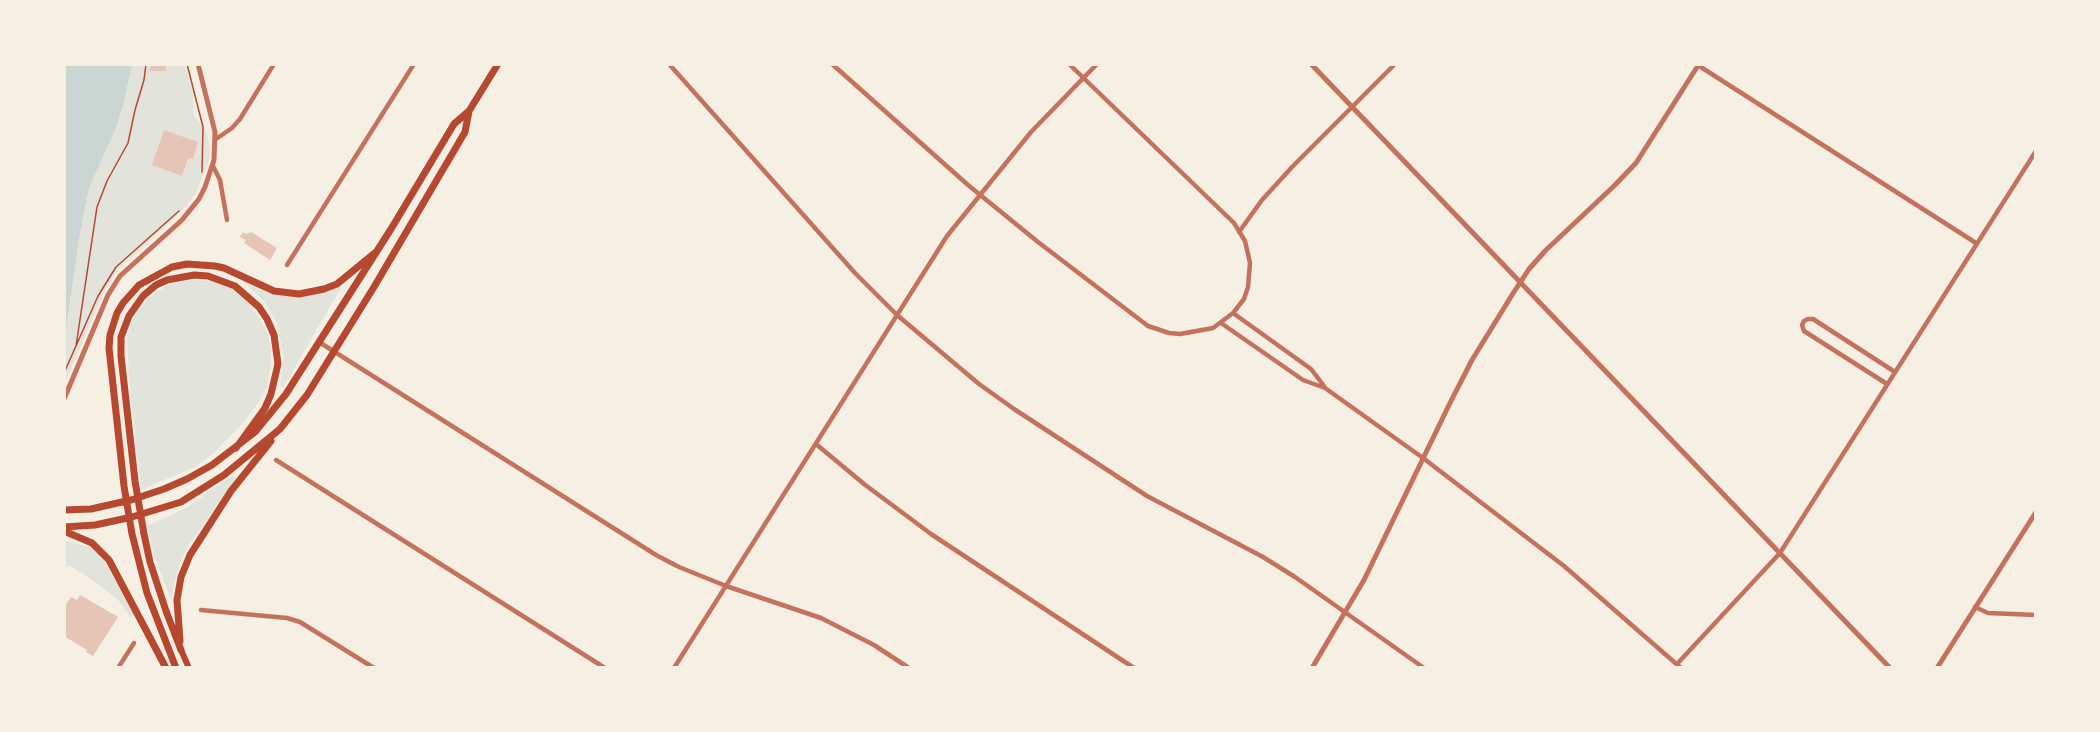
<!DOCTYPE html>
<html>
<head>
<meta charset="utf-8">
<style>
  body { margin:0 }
  #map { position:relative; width:2100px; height:732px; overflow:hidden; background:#f6efe4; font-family:"Space Grotesk",sans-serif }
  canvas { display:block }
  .frame { position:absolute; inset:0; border:66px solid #f6efe4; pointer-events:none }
</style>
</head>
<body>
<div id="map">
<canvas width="2100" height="732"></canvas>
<div class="frame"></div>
</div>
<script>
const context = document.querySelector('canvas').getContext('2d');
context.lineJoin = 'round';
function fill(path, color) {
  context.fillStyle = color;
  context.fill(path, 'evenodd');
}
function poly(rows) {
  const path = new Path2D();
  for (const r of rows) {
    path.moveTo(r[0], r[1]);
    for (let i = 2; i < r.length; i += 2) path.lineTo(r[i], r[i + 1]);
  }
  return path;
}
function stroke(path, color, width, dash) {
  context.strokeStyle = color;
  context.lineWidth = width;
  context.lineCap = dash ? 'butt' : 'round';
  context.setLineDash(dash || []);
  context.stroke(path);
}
fill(poly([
  [132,65,185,65,193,92,194,116,207,132,210,150,209,161,195,195,181,212,117,271,104,292,65,383,65,336,80,233,89,188,116,128,124,102],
  [240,278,267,293,288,297,308,296,342,286,283,388,280,386,284,357,276,321,264,301],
  [199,280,215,282,230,288,246,300,258,316,267,333,271,348,271,363,267,387,259,402,242,424,214,453,195,467,141,490,129,376,127,338,130,325,138,310,149,297,166,286,184,281],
  [232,476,236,478,188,546,181,560,176,576,171,600,154,555,147,526,184,509],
  [64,540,89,547,99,555,107,566,134,614,130,617,119,601,97,583,72,567,65,565]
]), '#e2e4dc');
fill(poly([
  [65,64,132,65,124,102,116,128,89,188,80,233,65,336]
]), '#c9d6d2');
fill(poly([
  [151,64,166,64,166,71,150,71],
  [164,130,198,142,193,159,188,158,182,176,152,165],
  [243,232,246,234,251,232,277,248,270,260,244,243,246,240,240,237],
  [80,595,118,617,93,656,86,652,87,650,64,636,64,607,71,597,77,600]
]), '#e6c5b7');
stroke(poly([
  [187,64,203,127,202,172],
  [76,346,98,296,116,267,179,211],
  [64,373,76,346,97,207,107,181,128,143,135,110,144,80,146,64]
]), '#b5482f', 1.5);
stroke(poly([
  [669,64,855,273,897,315,979,384,1014,409,1147,496,1263,557,1295,577,1424,668],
  [832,64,968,185,1038,242,1148,326,1169,333,1180,334,1213,328,1233,313,1244,299,1248,287,1250,263,1245,241,1234,223,1069,64],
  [1696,64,1976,243],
  [216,139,232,128,240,119,274,64],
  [213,166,220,180,227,220],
  [1239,232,1262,200,1293,166,1395,64],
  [287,265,414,64],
  [1233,313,1311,369,1324,386],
  [1221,323,1303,380,1325,388,1423,458,1564,566,1681,668],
  [319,342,656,555,679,567,726,586,821,618,874,645,909,668],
  [1887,384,1804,331,1802,325,1804,321,1808,319,1813,319,1895,372],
  [816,444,864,484,931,534,1134,668],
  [276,460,605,668],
  [1975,607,1988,613,2036,615],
  [201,610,287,618,300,622,374,668],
  [1677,664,1780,553,2036,151],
  [118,668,134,643],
  [674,668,947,236,1031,132,1097,64]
]), '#c5725c', 4.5);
stroke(poly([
  [1311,64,1890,668],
  [64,399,108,295,120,276,182,220,199,199,205,187,214,160,215,132,198,64],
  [1312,668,1364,580,1450,403,1472,360,1512,295,1529,269,1546,250,1614,186,1636,163,1699,64],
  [1937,668,2036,512]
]), '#c5725c', 5);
stroke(poly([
  [181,650,189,668]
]), '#b5482f', 6);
stroke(poly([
  [64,510,91,509,131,500,164,489,187,479,212,465,255,432,286,394,391,229,454,124,469,111,498,64],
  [64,527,95,525,132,517,181,502,224,475,280,429,307,395,374,287,465,132,469,111],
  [64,531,92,543,109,560,166,668],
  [180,641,177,600,181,577,190,555,231,491,271,441],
  [181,650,166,611,150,562,144,534,135,481,121,356,121,337,129,316,143,296,156,285,167,280,194,275,208,276,235,286,259,307,267,319,274,335,278,364,271,394,265,408,236,448],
  [176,668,147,593,132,534,124,486,109,348,110,335,117,313,123,303,139,285,172,267,187,264,215,266,224,268,274,291,299,294,324,289,337,284,376,252]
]), '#b5482f', 7);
</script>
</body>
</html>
